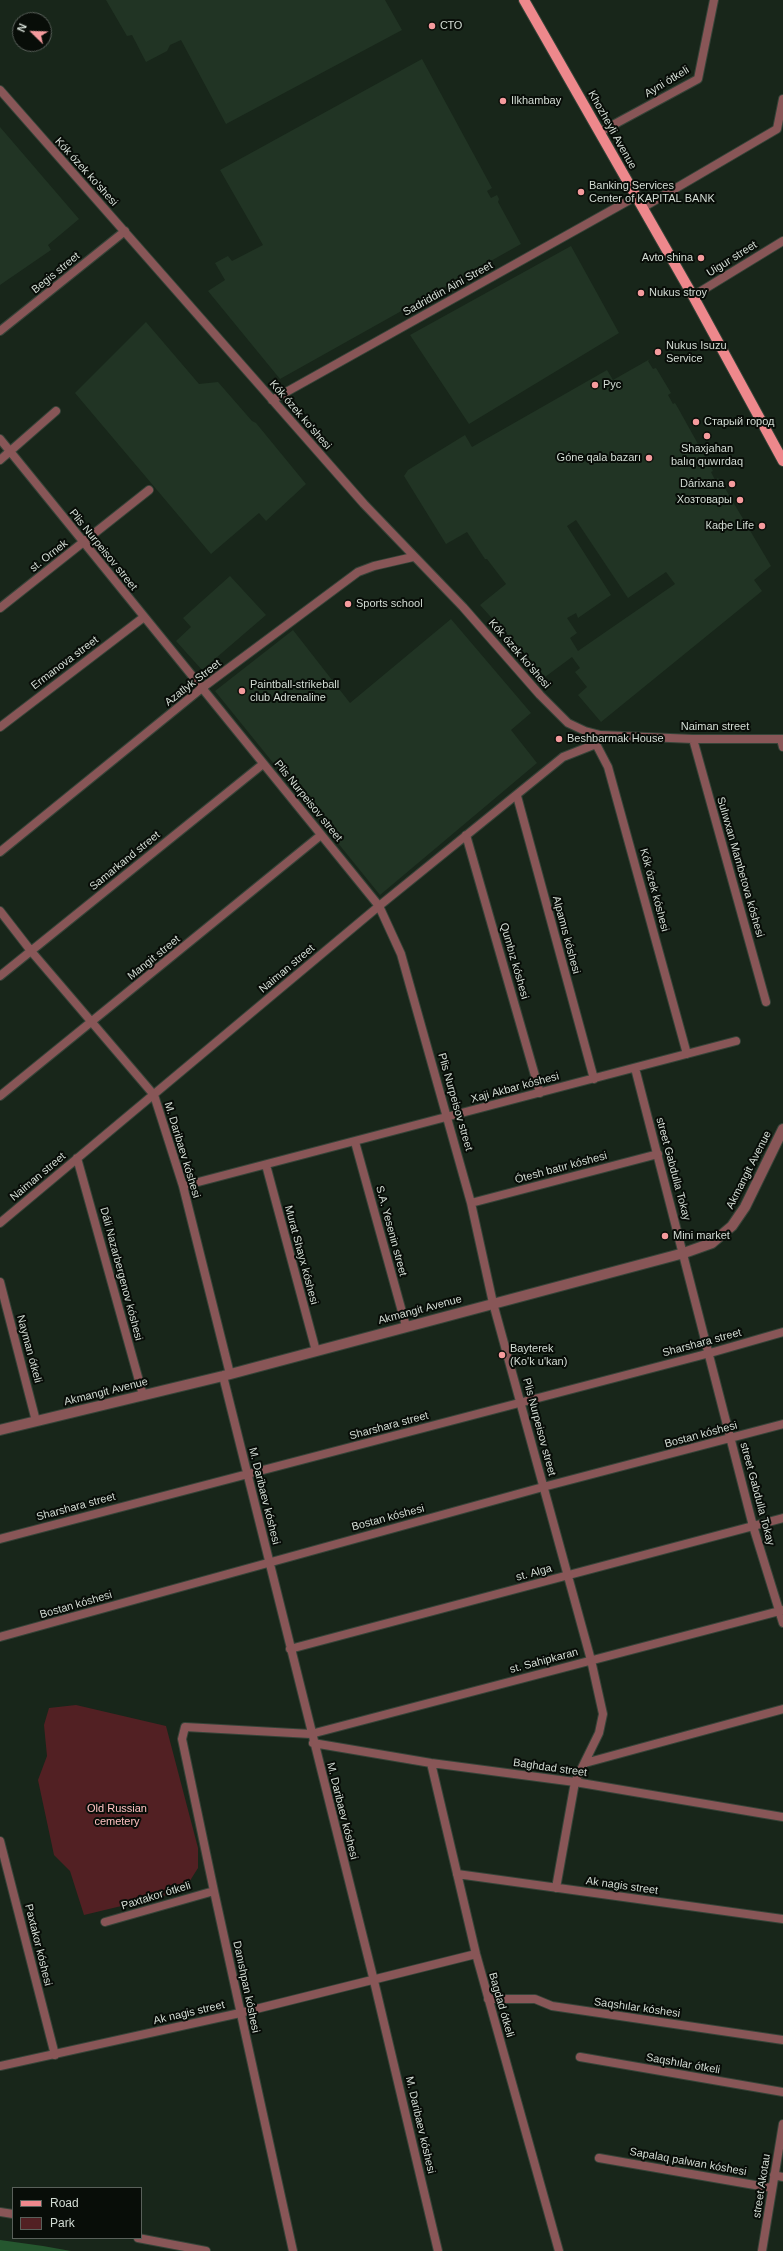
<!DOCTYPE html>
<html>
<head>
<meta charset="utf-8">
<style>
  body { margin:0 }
  #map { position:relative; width:783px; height:2251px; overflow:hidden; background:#18261a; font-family:Arial,sans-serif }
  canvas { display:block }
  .legend { position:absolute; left:12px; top:2187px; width:130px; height:52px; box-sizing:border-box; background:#080d08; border:1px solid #59605a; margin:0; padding:5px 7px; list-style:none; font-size:12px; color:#d3dcd4 }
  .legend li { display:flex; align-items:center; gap:8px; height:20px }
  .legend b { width:20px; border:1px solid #59605a }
  .north { position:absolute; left:12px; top:12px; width:40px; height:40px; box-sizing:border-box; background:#080d08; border:1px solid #59605a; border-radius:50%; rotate:293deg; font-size:11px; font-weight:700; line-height:16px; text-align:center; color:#d3dcd4 }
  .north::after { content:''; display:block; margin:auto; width:14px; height:18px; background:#f59b9d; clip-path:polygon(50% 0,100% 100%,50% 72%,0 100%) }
</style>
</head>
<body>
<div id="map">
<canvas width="783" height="2251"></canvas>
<ul class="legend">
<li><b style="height:5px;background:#ee888c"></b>Road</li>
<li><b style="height:11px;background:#522023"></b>Park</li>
</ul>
<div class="north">N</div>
</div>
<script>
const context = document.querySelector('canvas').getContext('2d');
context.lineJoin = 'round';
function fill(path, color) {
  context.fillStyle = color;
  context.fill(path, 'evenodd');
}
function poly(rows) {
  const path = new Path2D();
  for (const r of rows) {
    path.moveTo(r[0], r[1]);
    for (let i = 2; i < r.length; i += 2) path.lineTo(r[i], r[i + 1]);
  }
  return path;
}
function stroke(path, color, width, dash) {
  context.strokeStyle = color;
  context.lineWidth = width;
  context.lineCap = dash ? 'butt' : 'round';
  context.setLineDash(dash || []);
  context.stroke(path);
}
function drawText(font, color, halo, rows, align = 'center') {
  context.font = font + ' Arial,sans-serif';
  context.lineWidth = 4;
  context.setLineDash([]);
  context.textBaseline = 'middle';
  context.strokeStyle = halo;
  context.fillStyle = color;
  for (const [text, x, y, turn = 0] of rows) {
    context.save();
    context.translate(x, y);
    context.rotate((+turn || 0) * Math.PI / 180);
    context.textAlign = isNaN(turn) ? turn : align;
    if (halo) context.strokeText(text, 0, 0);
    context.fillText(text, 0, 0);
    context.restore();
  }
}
fill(poly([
  [106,0,385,0,402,30,226,124,181,40,170,45,167,51,146,62,132,35,127,36],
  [422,59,492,188,487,191,491,198,497,195,499,199,498,202,521,244,280,379,208,291,225,280,215,263,228,256,232,261,263,245,220,170],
  [0,127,79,219,48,245,51,250,0,285],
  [571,246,619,333,469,424,410,335],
  [146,322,199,384,218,382,252,421,256,423,306,484,266,521,259,513,211,554,75,393],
  [650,359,648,361,653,369,656,368,671,393,668,395,673,404,675,403,678,408,713,471,711,472,715,480,718,478,723,485,771,566,754,580,762,591,601,722,578,695,587,687,575,672,580,668,572,657,545,677,480,605,506,584,487,559,485,559,467,532,446,544,404,476,408,470,465,435,472,447,607,370,613,380],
  [576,520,628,598,666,572,675,584,578,651,570,638,577,633,567,618,576,613,578,618,611,595,567,526],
  [230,576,266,615,202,670,176,641,191,627,183,618],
  [451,619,531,713,511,730,537,763,380,895,215,691,293,630,350,703]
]), '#213424');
fill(poly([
  [76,1705,166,1726,198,1848,198,1868,186,1887,167,1895,84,1915,70,1871,54,1855,38,1780,47,1756,44,1725,49,1708]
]), '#522023');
fill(poly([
  [0,2240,43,2246,71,2251,0,2251]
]), '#25572f');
const minor = poly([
  [0,90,364,504,463,607,540,695,568,723,585,731,600,735,693,739,783,739],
  [600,132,698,79,714,0],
  [642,208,777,129,783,99],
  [693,296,783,241],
  [0,331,125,231],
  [272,400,635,197],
  [0,439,379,906,401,954,471,1203,493,1303,591,1660,603,1714,599,1733,575,1782,556,1888],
  [0,460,56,411],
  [0,608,149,490],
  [0,727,144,617],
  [693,739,766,1002],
  [781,739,783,747],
  [598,741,596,744,608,767,687,1054],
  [517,796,594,1079],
  [466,835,540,1093],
  [0,852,202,688,358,572,374,566,413,557],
  [0,911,31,951,154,1095,183,1186,230,1374],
  [0,976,263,764],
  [635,1068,753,1526,783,1623],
  [0,1096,321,835],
  [355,1142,406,1326],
  [77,1158,143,1395],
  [266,1165,316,1351],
  [183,1186,736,1041],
  [471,1203,658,1154],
  [0,1223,379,906,563,757,596,744],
  [0,1282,36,1421],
  [223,1376,374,1981,438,2251],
  [0,1539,710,1353,783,1332],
  [0,1637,543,1487,783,1424],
  [290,1649,783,1518],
  [313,1743,431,1763,575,1782,783,1817],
  [431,1763,476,1954,559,2251],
  [585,1763,783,1709],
  [0,1841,55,2055],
  [457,1874,783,1919],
  [105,1922,214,1891],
  [488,1999,535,1999,552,2006,783,2040],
  [580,2057,783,2092],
  [0,2066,240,2013,476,1954],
  [599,2158,772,2188],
  [774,2175,783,2177],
  [0,2212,13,2214],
  [138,2238,206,2251],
  [293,2251,214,1891,182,1739,185,1727,311,1734,783,1610],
  [762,2251,783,2124]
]);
const tertiary = poly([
  [0,1430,223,1376,684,1253,712,1243,732,1226,745,1207,783,1129]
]);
const primary = poly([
  [524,0,693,296,783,461]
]);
stroke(minor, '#364338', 10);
stroke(tertiary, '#364338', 12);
stroke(primary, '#364338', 12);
stroke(minor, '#885657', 8);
stroke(tertiary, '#885657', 10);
stroke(primary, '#ee888c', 10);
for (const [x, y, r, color] of [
  [432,26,4,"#f59b9d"],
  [503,101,4,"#f59b9d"],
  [581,192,4,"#f59b9d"],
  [701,258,4,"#f59b9d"],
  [641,293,4,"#f59b9d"],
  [658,352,4,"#f59b9d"],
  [595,385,4,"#f59b9d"],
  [696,422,4,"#f59b9d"],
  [707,436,4,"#f59b9d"],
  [649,458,4,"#f59b9d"],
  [732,484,4,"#f59b9d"],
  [740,500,4,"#f59b9d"],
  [762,526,4,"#f59b9d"],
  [348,604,4,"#f59b9d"],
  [242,691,4,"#f59b9d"],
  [559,739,4,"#f59b9d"],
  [665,1236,4,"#f59b9d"],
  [502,1355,4,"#f59b9d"]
]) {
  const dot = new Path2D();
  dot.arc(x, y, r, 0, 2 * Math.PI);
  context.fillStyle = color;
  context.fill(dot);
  stroke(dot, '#080d08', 1.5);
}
drawText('11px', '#d3dcd4', '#080d08', [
  ["СТО",440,26],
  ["Ilkhambay",511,101],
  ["Banking Services",589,186],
  ["Center of KAPITAL BANK",589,199],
  ["Avto shina",693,258,"right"],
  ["Nukus stroy",649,293],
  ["Nukus Isuzu",666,346],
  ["Service",666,359],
  ["Рус",603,385],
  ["Старый город",704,422],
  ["Shaxjahan",707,449,"center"],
  ["balıq quwırdaq",707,462,"center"],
  ["Góne qala bazarı",641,458,"right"],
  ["Dárixana",724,484,"right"],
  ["Хозтовары",732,500,"right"],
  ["Кафе Life",754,526,"right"],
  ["Sports school",356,604],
  ["Paintball-strikeball",250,685],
  ["club Adrenaline",250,698],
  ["Beshbarmak House",567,739],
  ["Mini market",673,1236],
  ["Bayterek",510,1349],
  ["(Ko'k u'kan)",510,1362]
], 'left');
drawText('11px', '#d3dcd4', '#080d08', [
  ["Ayni ótkeli",667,82,-31],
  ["Khozheyli Avenue",612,130,61],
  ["Kók ózek ko'shesi",86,172,48],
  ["Uigur street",732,259,-32],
  ["Begis street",56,273,-39],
  ["Sadriddin Aini Street",448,289,-29],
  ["Kók ózek ko'shesi",300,415,49],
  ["Plis Nurpeisov street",103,550,51],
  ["st. Ornek",49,556,-38],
  ["Kók ózek ko'shesi",519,654,49],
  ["Ermanova street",65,663,-37],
  ["Azatlyk Street",193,683,-38],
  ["Naiman street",715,727],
  ["Plis Nurpeisov street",308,801,51],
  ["Samarkand street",125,861,-39],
  ["Sulıwxan Mambetova kóshesi",740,867,74],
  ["Kók ózek kóshesi",654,890,75],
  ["Alpamıs kóshesi",566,935,75],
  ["Mangit street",154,958,-39],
  ["Qumbız kóshesi",514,961,74],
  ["Naiman street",287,969,-40],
  ["Xaji Akbar kóshesi",515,1088,-15],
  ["Plis Nurpeisov street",455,1102,74],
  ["M. Daribaev kóshesi",182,1150,73],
  ["Ótesh batır kóshesi",561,1168,-15],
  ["street Gabdulla Tokay",673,1169,75],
  ["Akmangit Avenue",749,1170,-63],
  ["Naiman street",38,1177,-40],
  ["S.A. Yesenin street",391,1231,75],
  ["Murat Shayx kóshesi",301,1255,75],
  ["Dáli Nazarbergenov kóshesi",121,1274,75],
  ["Akmangit Avenue",420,1310,-15],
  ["Sharshara street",702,1343,-15],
  ["Nayman ótkeli",29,1349,75],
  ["Akmangit Avenue",106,1392,-14],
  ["Sharshara street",389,1426,-15],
  ["Plis Nurpeisov street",539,1427,75],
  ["Bostan kóshesi",701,1435,-15],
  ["street Gabdulla Tokay",757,1494,75],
  ["M. Daribaev kóshesi",264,1496,76],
  ["Sharshara street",76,1507,-15],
  ["Bostan kóshesi",388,1518,-15],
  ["st. Alga",534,1573,-15],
  ["Bostan kóshesi",76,1605,-16],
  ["st. Sahipkaran",544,1661,-15],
  ["Baghdad street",550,1768,8],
  ["M. Daribaev kóshesi",342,1811,76],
  ["Ak nagis street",622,1886,8],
  ["Paxtakor ótkeli",156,1896,-17],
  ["Paxtakor kóshesi",38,1945,76],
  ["Danıshpan kóshesi",246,1987,78],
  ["Bagdad ótkeli",501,2005,74],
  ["Saqshılar kóshesi",637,2008,8],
  ["Ak nagis street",189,2013,-13],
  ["Saqshılar ótkeli",683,2064,10],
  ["M. Daribaev kóshesi",420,2125,77],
  ["Sapalaq palwan kóshesi",688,2162,10],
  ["street Akotau",762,2186,-81]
]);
drawText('11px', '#fdc0c1', '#080d08', [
  ["Old Russian",117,1809],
  ["cemetery",117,1822]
]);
</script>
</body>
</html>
